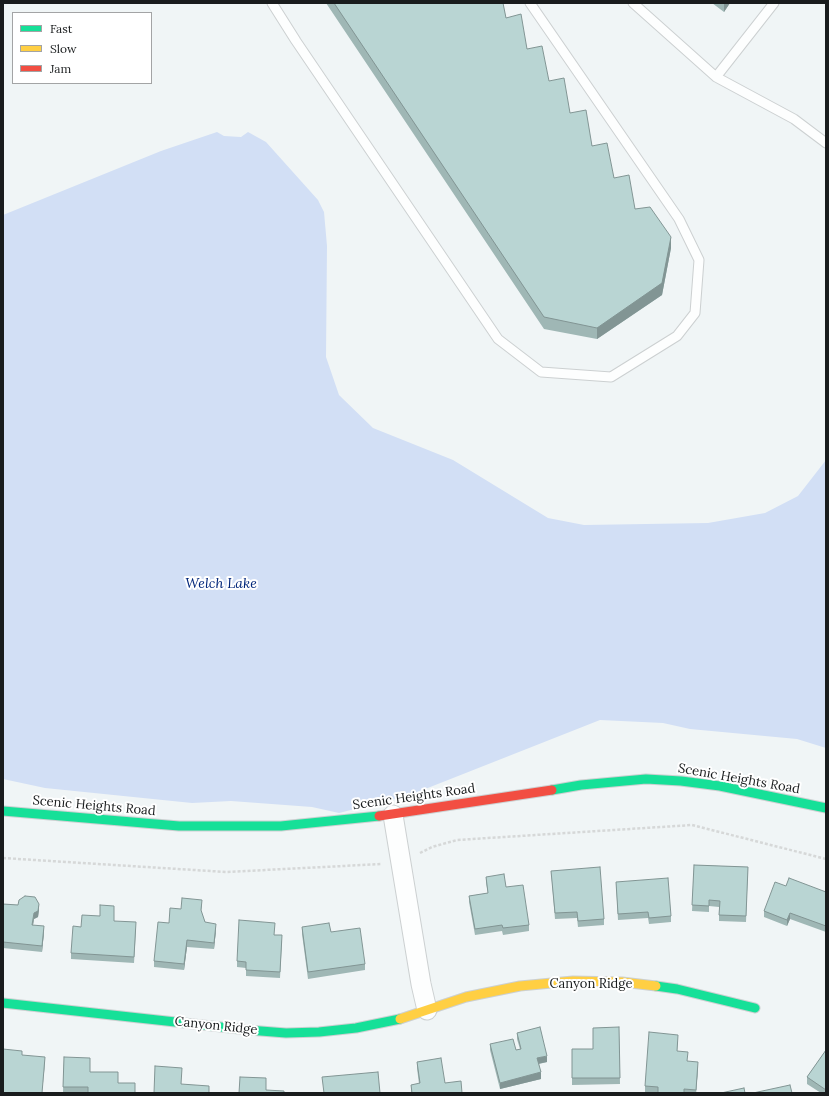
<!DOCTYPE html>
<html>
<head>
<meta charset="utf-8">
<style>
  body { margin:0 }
  #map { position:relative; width:829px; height:1096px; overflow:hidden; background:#f0f5f6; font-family:Lora,serif }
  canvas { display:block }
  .frame { position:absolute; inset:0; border:4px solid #191c1d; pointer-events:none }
  .legend { position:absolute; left:12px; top:12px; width:140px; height:72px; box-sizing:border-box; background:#fff; border:1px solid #a3a4a5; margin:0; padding:5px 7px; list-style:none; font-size:12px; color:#191c1d }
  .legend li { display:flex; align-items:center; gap:8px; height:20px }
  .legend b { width:20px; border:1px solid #a3a4a5 }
</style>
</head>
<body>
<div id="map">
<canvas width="829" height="1096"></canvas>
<div class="frame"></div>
<ul class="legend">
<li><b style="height:5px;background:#16e098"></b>Fast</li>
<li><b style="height:5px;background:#ffcf43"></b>Slow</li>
<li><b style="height:5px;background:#f24e42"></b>Jam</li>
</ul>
</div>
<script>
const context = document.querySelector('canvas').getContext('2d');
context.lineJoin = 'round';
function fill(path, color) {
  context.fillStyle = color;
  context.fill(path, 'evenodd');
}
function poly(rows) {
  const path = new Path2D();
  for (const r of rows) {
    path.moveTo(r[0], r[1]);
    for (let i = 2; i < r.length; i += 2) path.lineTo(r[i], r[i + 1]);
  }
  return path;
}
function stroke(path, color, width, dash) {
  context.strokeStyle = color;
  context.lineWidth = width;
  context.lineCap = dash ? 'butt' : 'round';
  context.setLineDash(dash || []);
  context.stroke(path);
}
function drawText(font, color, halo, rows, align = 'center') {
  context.font = font + ' Lora,serif';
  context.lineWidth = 4;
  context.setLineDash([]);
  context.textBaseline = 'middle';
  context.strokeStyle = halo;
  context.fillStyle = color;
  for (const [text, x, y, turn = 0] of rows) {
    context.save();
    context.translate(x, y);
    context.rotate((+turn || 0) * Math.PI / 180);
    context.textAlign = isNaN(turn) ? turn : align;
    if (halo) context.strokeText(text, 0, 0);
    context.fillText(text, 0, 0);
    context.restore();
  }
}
fill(poly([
  [217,132,224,136,241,137,248,132,266,142,318,200,324,212,327,246,326,357,339,395,373,428,453,460,548,518,584,525,708,523,765,513,798,496,826,460,826,748,797,739,690,729,663,723,600,720,410,795,339,813,312,807,231,801,192,803,45,788,3,779,3,215,161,151]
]), '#d2dff5');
const lane = poly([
  [272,3,296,41,498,339,541,372,611,377,677,336,695,313,699,260,679,219,530,3],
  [633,3,716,77,794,119,826,143],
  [716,77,774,3]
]);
const street = poly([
  [393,815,421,984,427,1010]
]);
const fast = poly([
  [552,790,581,785,646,779,681,781,720,786,826,808],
  [3,811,179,826,281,826,379,816],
  [656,986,677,989,755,1008],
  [3,1003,248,1030,286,1033,319,1032,356,1028,400,1019]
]);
const slow = poly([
  [400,1019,466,997,520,986,573,981,622,982,656,986]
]);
const jam = poly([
  [379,816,552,790]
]);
stroke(lane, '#ccd0d1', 11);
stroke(street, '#ccd0d1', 21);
stroke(fast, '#ccd0d1', 11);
stroke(slow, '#ccd0d1', 11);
stroke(jam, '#ccd0d1', 11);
stroke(poly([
  [420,853,432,847,457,840,692,825,826,859],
  [3,858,226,872,382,864]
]), '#d6d8d8', 2.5, [3, 2]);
stroke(lane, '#fdfefe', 9);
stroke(street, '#fdfefe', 19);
stroke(fast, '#16e098', 9);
stroke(slow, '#ffcf43', 9);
stroke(jam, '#f24e42', 9);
fill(poly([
  [326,3,503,3,506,18,635,209,671,248,662,295,597,339,544,329],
  [712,3,730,3,724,12],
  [694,865,748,867,746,922,719,921,719,907,709,906,709,912,692,911],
  [551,871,604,919,604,925,578,927,577,918,555,919],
  [486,877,506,887,529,925,529,931,503,935,502,931,475,935,469,902,469,896,488,893,486,883],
  [616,882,671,916,671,922,649,924,648,918,618,920],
  [786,886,826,892,826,932,790,919,787,926,764,917,764,911],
  [3,904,18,905,39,910,38,917,34,919,33,925,44,932,42,952,3,948],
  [202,906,201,911,205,922,216,930,214,949,187,947,184,970,154,967,154,961,169,923,181,909],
  [114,921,136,929,134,963,71,959,71,953,81,927],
  [302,927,331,932,365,964,365,970,308,979,302,934],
  [274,935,282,941,280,978,246,976,246,968,237,967,237,961],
  [619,1027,620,1084,572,1085,572,1049,593,1049],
  [517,1033,547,1062,539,1064,541,1079,500,1089,490,1050,490,1044,516,1050,520,1049,517,1039],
  [678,1041,677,1051,687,1061,698,1068,696,1093,658,1093,645,1092,645,1086],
  [826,1050,826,1093,821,1093,807,1084,807,1077],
  [64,1057,90,1072,118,1083,135,1093,63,1093],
  [417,1062,445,1083,462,1093,411,1093,411,1085,419,1084,417,1068]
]), '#9fb7b5');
fill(poly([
  [724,3,730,3,724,12],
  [671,237,671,248,662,295,597,339,597,328],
  [39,904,39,910,38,917,34,919,32,931,34,913],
  [790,913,790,919,787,926,787,920],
  [216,924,216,930,214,949,214,943],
  [44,926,44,932,42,952,42,946],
  [187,940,187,947,184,970,184,964],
  [547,1056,547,1062,537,1064,537,1058],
  [45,1057,45,1063,42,1093],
  [698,1062,698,1068,696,1093,696,1090],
  [541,1072,541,1079,500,1089,500,1083]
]), '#829594');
const building = poly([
  [334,3,503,3,506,18,521,14,527,49,542,46,549,81,564,78,570,113,586,110,592,146,607,143,614,178,629,175,635,209,650,207,671,237,662,283,597,328,544,317,334,3],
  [694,865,748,867,746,916,719,915,720,901,709,900,709,906,692,905,694,865],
  [600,867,604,919,578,921,577,912,555,913,551,871,600,867],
  [504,874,506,887,523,885,529,925,503,928,502,925,475,929,469,896,488,893,486,877,504,874],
  [668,878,671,916,649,918,648,912,618,914,616,882,668,878],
  [789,878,826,892,826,926,790,913,787,920,764,911,775,882,786,886,789,878],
  [25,896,35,897,39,904,38,911,34,913,32,925,44,926,42,946,3,942,3,904,18,905,19,900,25,896],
  [182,898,202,900,201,910,205,922,216,924,214,943,187,940,184,964,154,961,158,922,169,923,170,908,181,909,182,898],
  [100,905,114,906,114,921,136,922,134,957,71,953,73,926,81,927,82,915,100,916,100,905],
  [239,920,275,923,274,935,282,935,280,972,246,970,246,962,237,961,239,920],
  [329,923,331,932,360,928,365,964,308,972,302,927,329,923],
  [540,1027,547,1056,537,1058,541,1072,500,1083,490,1044,513,1039,516,1050,521,1049,517,1033,540,1027],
  [619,1027,620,1078,572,1078,572,1049,593,1049,593,1028,619,1027],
  [649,1032,678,1035,677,1051,688,1052,687,1061,698,1062,696,1090,684,1089,684,1093,658,1093,658,1087,645,1086,649,1032],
  [3,1049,22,1051,22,1055,45,1057,42,1093,3,1093,3,1049],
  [826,1050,826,1090,807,1077,826,1050],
  [64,1057,90,1058,90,1072,118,1072,118,1083,135,1083,135,1093,88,1093,88,1087,63,1087,64,1057],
  [441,1058,445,1083,461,1081,462,1093,412,1093,411,1085,420,1083,417,1062,441,1058],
  [155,1066,182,1068,181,1084,209,1086,209,1093,154,1093,155,1066],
  [378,1072,380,1093,324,1093,322,1077,378,1072],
  [240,1077,266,1078,266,1090,284,1091,284,1093,239,1093,240,1077],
  [790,1085,792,1093,753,1093,790,1085],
  [744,1088,745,1093,721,1093,744,1088]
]);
fill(building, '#b9d5d3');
stroke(building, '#829594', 1);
drawText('13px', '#191c1d', '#fff', [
  ["Scenic Heights Road",739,779,10],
  ["Scenic Heights Road",414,797,-8],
  ["Scenic Heights Road",94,806,5],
  ["Canyon Ridge",591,984],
  ["Canyon Ridge",216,1026,6]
]);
drawText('italic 14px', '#00267a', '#fff', [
  ["Welch Lake",221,584]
]);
</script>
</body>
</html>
